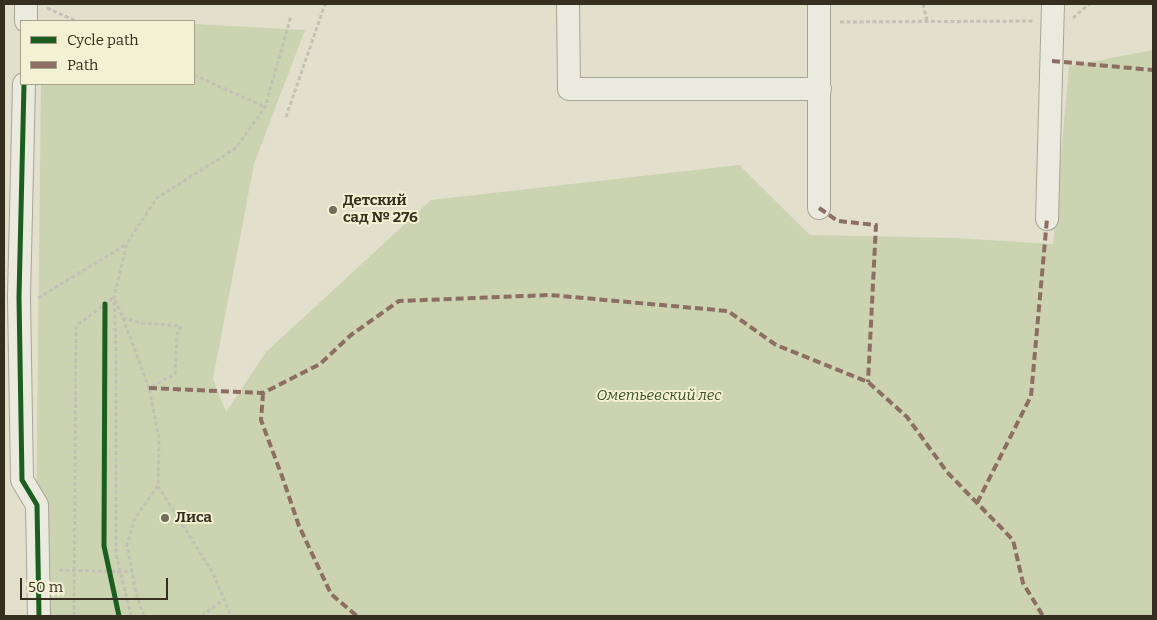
<!DOCTYPE html>
<html>
<head>
<meta charset="utf-8">
<style>
  body { margin:0 }
  #map { position:relative; width:1157px; height:620px; overflow:hidden; background:#e2e0cd; font-family:Bitter,serif }
  canvas { display:block }
  .frame { position:absolute; inset:0; border:5px solid #362f1f; pointer-events:none }
  .legend { position:absolute; left:20px; top:20px; width:175px; height:65px; box-sizing:border-box; background:#f3f1d3; border:1px solid #a7a38b; margin:0; padding:6px 9px; list-style:none; font-size:15px; color:#362f1f }
  .legend li { display:flex; align-items:center; gap:10px; height:25px }
  .legend b { width:25px; border:1px solid #a7a38b }
  .scale { position:absolute; left:20px; top:578px; width:148px; height:22px; box-sizing:border-box; border:2px solid #362f1f; border-top:0; padding-left:6px; font-size:15px; line-height:18px; white-space:nowrap; color:#362f1f; -webkit-text-stroke:4px #f3f1d3; paint-order:stroke }
</style>
</head>
<body>
<div id="map">
<canvas width="1157" height="620"></canvas>
<div class="frame"></div>
<ul class="legend">
<li><b style="height:6px;background:#1b5e20"></b>Cycle path</li>
<li><b style="height:6px;background:#8d6e63"></b>Path</li>
</ul>
<div class="scale">50 m</div>
</div>
<script>
const context = document.querySelector('canvas').getContext('2d');
context.lineJoin = 'round';
function fill(path, color) {
  context.fillStyle = color;
  context.fill(path, 'evenodd');
}
function poly(rows) {
  const path = new Path2D();
  for (const r of rows) {
    path.moveTo(r[0], r[1]);
    for (let i = 2; i < r.length; i += 2) path.lineTo(r[i], r[i + 1]);
  }
  return path;
}
function stroke(path, color, width, dash) {
  context.strokeStyle = color;
  context.lineWidth = width;
  context.lineCap = dash ? 'butt' : 'round';
  context.setLineDash(dash || []);
  context.stroke(path);
}
function drawText(font, color, halo, rows, align = 'center') {
  context.font = font + ' Bitter,serif';
  context.lineWidth = 4;
  context.setLineDash([]);
  context.textBaseline = 'middle';
  context.strokeStyle = halo;
  context.fillStyle = color;
  for (const [text, x, y, turn = 0] of rows) {
    context.save();
    context.translate(x, y);
    context.rotate((+turn || 0) * Math.PI / 180);
    context.textAlign = isNaN(turn) ? turn : align;
    if (halo) context.strokeText(text, 0, 0);
    context.fillText(text, 0, 0);
    context.restore();
  }
}
fill(poly([
  [194,24,305,30,254,164,213,379,226,412,266,352,431,200,739,165,810,235,955,238,1053,244,1069,66,1153,50,1153,616,35,616,41,84,194,84]
]), '#cbd3b0');
const minor = poly([
  [568,4,569,89,820,89],
  [26,21,26,4],
  [24,84,19,297,22,480,37,505,39,616],
  [819,208,819,4],
  [1047,219,1053,4]
]);
stroke(minor, '#a8a596', 24);
stroke(poly([
  [923,4,927,21],
  [47,8,76,21],
  [1073,18,1089,4],
  [840,22,1034,21],
  [194,75,265,107],
  [286,117,325,4],
  [38,298,127,244],
  [115,300,123,318,149,388,175,374,177,334,180,331,180,326,142,323,123,318],
  [158,486,213,573,231,616],
  [59,570,132,572],
  [74,616,76,326,113,298],
  [131,616,116,554,116,348,114,297,127,243,157,198,236,148,265,107,291,16],
  [144,616,136,593,127,545,135,518,158,486,159,438,149,388],
  [202,616,224,599]
]), '#c3c1b5', 3, [4, 2.5]);
stroke(minor, '#ebeade', 22);
stroke(poly([
  [1052,61,1153,70],
  [819,208,838,221,876,225,868,382],
  [149,388,263,393,320,364,351,335,399,301,550,295,728,311,776,345,868,382,907,417,947,472,1013,540,1023,583,1043,616],
  [263,393,261,420,283,479,299,526,331,594,357,616],
  [977,503,1031,396,1047,219]
]), '#8d6e63', 4, [8, 4]);
stroke(poly([
  [24,84,19,297,22,480,37,505,39,616],
  [105,304,104,546,119,616]
]), '#1b5e20', 5);
for (const [x, y, r, color] of [
  [333,210,5,"#726d5c"],
  [165,518,5,"#726d5c"]
]) {
  const dot = new Path2D();
  dot.arc(x, y, r, 0, 2 * Math.PI);
  context.fillStyle = color;
  context.fill(dot);
  stroke(dot, '#f3f1d3', 2);
}
drawText('bold 15px', '#362f1f', '#f3f1d3', [
  ["Детский",343,201],
  ["сад № 276",343,218],
  ["Лиса",175,518]
], 'left');
drawText('italic 15px', '#3d5127', '#f3f1d3', [
  ["Ометьевский лес",659,396]
]);
</script>
</body>
</html>
